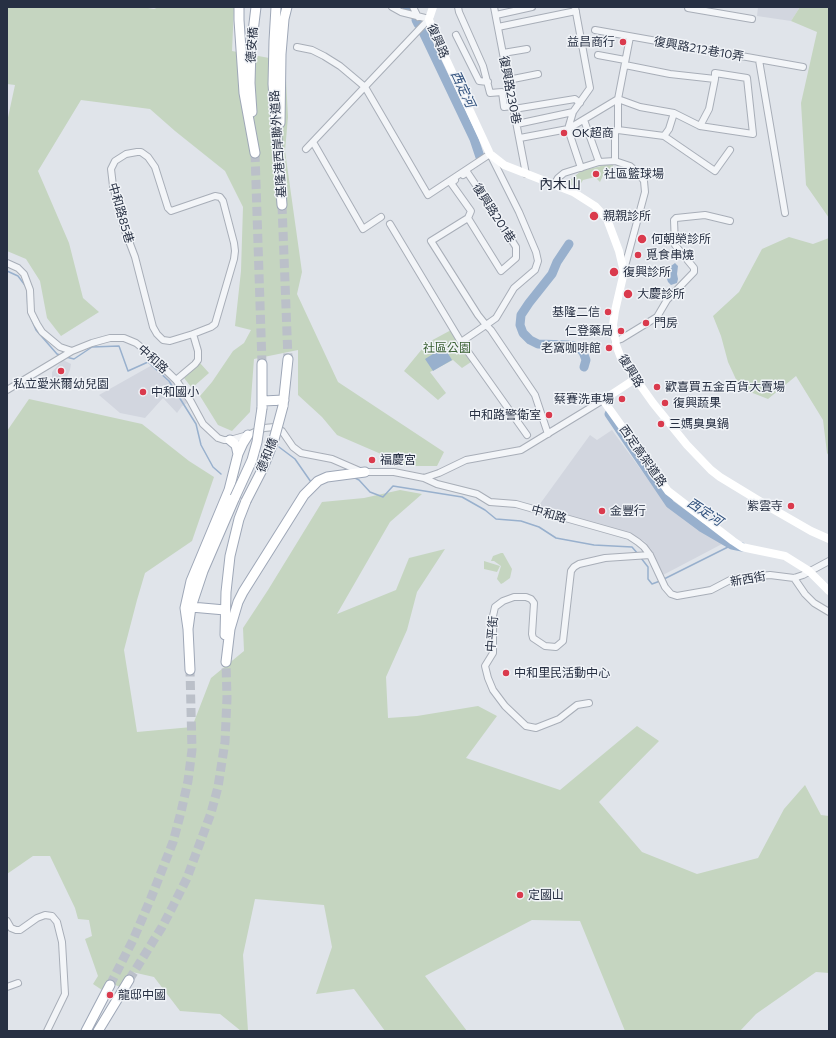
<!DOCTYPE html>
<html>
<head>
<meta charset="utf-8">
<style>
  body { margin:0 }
  #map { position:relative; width:836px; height:1038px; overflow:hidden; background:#e0e4ea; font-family:Commissioner,sans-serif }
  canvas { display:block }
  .frame { position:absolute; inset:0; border:8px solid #273043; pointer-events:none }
</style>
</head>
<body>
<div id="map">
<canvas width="836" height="1038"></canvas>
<div class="frame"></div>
</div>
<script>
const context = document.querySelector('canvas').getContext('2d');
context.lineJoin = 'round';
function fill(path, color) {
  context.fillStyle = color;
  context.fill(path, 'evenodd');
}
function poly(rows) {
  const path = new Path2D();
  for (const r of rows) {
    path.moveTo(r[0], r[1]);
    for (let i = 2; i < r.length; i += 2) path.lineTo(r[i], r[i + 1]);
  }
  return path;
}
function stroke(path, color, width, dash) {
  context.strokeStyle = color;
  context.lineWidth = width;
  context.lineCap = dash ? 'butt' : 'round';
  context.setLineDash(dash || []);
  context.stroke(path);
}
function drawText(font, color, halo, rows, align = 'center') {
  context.font = font + ' Commissioner,"Noto Sans TC",sans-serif';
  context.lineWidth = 3;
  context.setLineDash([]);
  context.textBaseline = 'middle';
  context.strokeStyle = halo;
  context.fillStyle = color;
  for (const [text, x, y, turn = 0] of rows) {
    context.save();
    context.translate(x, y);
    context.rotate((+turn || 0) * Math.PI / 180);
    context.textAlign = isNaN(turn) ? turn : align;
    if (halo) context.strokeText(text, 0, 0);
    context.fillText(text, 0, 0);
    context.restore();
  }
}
fill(poly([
  [758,7,800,7,791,21,757,16],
  [63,360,71,364,70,370,64,383,52,378,52,372],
  [154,364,156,367,158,365,174,382,179,389,187,403,182,406,177,413,163,398,145,418,120,413,99,395],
  [612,430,652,485,722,544,663,575,651,549,644,541,637,537,537,508,590,435,597,440]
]), '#d2d6df');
fill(poly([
  [7,7,142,7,154,9,159,7,234,7,232,51,285,61,288,117,285,151,302,272,297,294,338,382,444,452,437,466,403,466,381,454,337,435,322,417,298,395,298,350,254,359,250,412,232,431,218,425,200,396,212,382,233,351,244,343,251,330,235,326,241,271,243,207,225,171,175,131,150,109,81,100,38,171,69,243,83,298,99,312,61,336,47,318,40,281,26,259,7,251,7,122,15,85,7,84],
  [800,7,829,7,829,218,806,185,801,103,817,32,791,21],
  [613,163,613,169,605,171,600,182,595,177,583,180,578,188,571,185,570,180,581,171],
  [789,237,813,244,829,238,829,456,827,453,823,420,796,376,768,399,740,388,728,362,721,336,713,316,739,292,762,249],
  [453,329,474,360,462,368,453,360,430,372,446,393,438,400,404,371,427,343],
  [200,363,209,373,192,388,184,378],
  [29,399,142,424,189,461,214,477,192,541,145,573,137,600,124,650,137,732,192,727,211,678,244,651,243,628,268,590,322,502,364,498,400,490,422,494,390,522,337,614,396,590,409,558,445,549,417,592,407,630,386,677,388,718,417,716,478,706,497,716,466,758,560,790,637,726,659,741,599,802,642,852,697,874,758,858,784,809,805,785,821,815,829,816,829,973,816,972,756,1014,740,1031,625,1031,580,921,532,920,425,976,467,1031,385,1031,354,989,316,994,332,947,324,905,255,899,243,955,248,1031,241,1031,220,1014,180,1011,154,977,132,972,120,987,106,981,102,990,93,984,98,976,85,939,92,936,89,920,78,919,75,908,50,856,33,856,7,874,7,431],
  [501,553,503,553,512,569,510,578,503,583,501,584,497,579,501,566,494,561,491,561,493,556],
  [484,561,500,566,497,572,484,569]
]), '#c5d5c0');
fill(poly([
  [675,263,678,266,677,274,678,279,677,283,671,285,668,282,667,279,671,266],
  [444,347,452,360,433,371,425,359]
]), '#98b0cd');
stroke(poly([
  [7,271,18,276,27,288,28,311,36,330,57,354,60,355],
  [66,357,74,359,92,347,119,346,128,371,148,362,169,381,196,424,201,445,213,467,221,474],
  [279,447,295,459,311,482],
  [355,478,359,480,370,492,383,497,393,486,462,497,485,510,496,519,521,521,539,527,556,538,594,545,632,547,638,554],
  [641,558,648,567,648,579,652,584,660,581],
  [664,579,732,545]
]), '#98b0cd', 1.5);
stroke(poly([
  [407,7,409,10],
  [416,20,418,24],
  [423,32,474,139,480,157],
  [569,244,557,262,552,274,529,303,521,315,520,325,523,333,530,340,538,344,569,345,578,347,583,352,586,360,584,367],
  [609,414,670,504,701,527,732,545,742,547]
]), '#98b0cd', 9);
stroke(poly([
  [255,153,262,364],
  [282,205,288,359],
  [129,980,162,927,173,906,187,878,211,813,218,787,225,742,227,698,226,662],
  [110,985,133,940,151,898,173,842,181,812,188,781,192,750,190,670]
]), '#bbc0c9', 9, [9, 4.5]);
const street = poly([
  [392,7,401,12,429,19],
  [413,7,418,17],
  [458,7,459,12,483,66,490,93,502,92,504,107,513,106],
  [494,7,526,174],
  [575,7,590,88,573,112,568,129,581,168],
  [688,7,688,8,752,19],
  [496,15,532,7],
  [498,27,576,11],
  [595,30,803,67],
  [456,35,479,81,488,82],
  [630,37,618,99,618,130,664,136,715,171,730,150],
  [297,47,312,50,324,56,340,66,365,87,428,195,490,154,519,212,536,252,538,261,535,270,514,288,496,318,486,325,491,330,535,395,548,434],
  [503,53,527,49],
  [598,55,625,60],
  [759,60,785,213],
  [625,65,670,74,715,79,715,73,747,78,753,134,700,126],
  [508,80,538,74],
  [618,99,640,107,674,113,700,126,709,109,715,79],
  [514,109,575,99,580,103],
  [584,120,599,162],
  [517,124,573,112],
  [664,136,669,129,674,113],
  [520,138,568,129,618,99],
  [313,142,363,229,381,217],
  [306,149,429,19],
  [615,161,615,132],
  [455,180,451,183,471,211,468,218],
  [554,185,558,178,564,173,599,162,615,161,630,166,639,174,644,181,645,192,624,270],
  [390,224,461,342,527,435],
  [7,263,18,268,24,274,30,290,31,312,37,324,42,332,60,347,72,351,92,343,110,338,124,338,136,343,146,351,176,380,190,400,203,424,218,438,224,440,230,440,248,435,264,428,275,427,282,431,293,447,301,453,332,459,362,472,394,472,424,478,439,473,466,460,521,450,603,400],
  [615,341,621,339,657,317,667,300,694,272,694,268,675,245,674,220,676,218,705,215,730,221],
  [461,342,486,325,478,315,431,241,468,218,501,271,516,258,516,247,492,209,467,172,463,175],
  [176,380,195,364,198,360,198,351,193,334,170,341,163,340,157,334,153,327,135,257,124,228,113,186,111,169,115,161,126,154,137,152,141,152,148,157,155,167,168,208,171,211,215,196,220,197,223,201,234,243,235,251,234,259,215,324,211,327,193,334],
  [7,390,72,351],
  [424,478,437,484,477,494,490,502,516,504,629,536,638,542,644,547,650,555,665,587,671,594,677,596,711,590,732,579,770,575,794,578,803,575,829,561],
  [794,578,805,594,814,603,829,612],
  [589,703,577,705,559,719,536,728,526,726,505,706,493,690,488,678,485,666,493,653,493,616,495,607,503,601,514,597,526,597,531,599,534,603,532,634,533,638,545,646,556,647,563,641,571,571,574,567,579,564,605,558,650,555],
  [7,921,11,928,16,930,20,930,37,918,45,915,52,916,57,922,62,942,65,994,47,1031],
  [7,987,18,983]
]);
const primary = poly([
  [239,7,239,20,244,93,255,153],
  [276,7,274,41,273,84,282,205],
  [252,112,250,83,251,48,256,7],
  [280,123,281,54,284,19,287,7],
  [262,364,262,408],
  [263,401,284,400],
  [283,406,288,359],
  [230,440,236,445,238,454],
  [191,607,225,610],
  [188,629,185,608,191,581,229,490,238,454,243,443,248,435],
  [225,635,226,592,230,556,239,519,246,501],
  [226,662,230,629,238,602,243,592,304,495,318,481,327,477,365,472],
  [190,670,188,629,191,607,203,571,235,497],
  [86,1031,110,985],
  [98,1031,129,980]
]);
stroke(street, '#a8aeb8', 8);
stroke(primary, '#9ea7b7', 11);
stroke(street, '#f3f5f8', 6);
stroke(poly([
  [433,7,429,19,432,29,490,154,504,165,573,192,595,206,607,219,619,251,624,272,615,311,613,325,616,345,621,358,653,403,687,445,711,470,720,477,771,508,811,531,829,539],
  [635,379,603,400,668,491,733,541,742,547,751,549,785,556,809,571,829,591]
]), '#fff', 8);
stroke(primary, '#fff', 9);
const primaryBridge = poly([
  [235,497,252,460,257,442,262,408],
  [246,501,263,468,273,443,283,406]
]);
stroke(primaryBridge, '#9ea7b7', 11, []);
stroke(primaryBridge, '#fff', 9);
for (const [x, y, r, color] of [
  [623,42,4,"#da3a4d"],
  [564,133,4,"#da3a4d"],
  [596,174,4,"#da3a4d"],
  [594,216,5,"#da3a4d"],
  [642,239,5,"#da3a4d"],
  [638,255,4,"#da3a4d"],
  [614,272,5,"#da3a4d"],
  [628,294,5,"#da3a4d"],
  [608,312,4,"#da3a4d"],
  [646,323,4,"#da3a4d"],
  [621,331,4,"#da3a4d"],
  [609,348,4,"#da3a4d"],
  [61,371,4,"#da3a4d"],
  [657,387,4,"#da3a4d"],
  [143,392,4,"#da3a4d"],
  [622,399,4,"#da3a4d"],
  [665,403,4,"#da3a4d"],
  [549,415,4,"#da3a4d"],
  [661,424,4,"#da3a4d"],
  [372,460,4,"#da3a4d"],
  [791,506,4,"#da3a4d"],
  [602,511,4,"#da3a4d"],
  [506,673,4,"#da3a4d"],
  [520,895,4,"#da3a4d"],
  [110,995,4,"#da3a4d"]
]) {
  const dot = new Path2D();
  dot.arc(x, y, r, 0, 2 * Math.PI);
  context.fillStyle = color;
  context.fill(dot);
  stroke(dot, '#f0f3f7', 1.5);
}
drawText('12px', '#273043', '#f0f3f7', [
  ["復興路",438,41,67],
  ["德安橋",252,45,-86],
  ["復興路212巷10弄",699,49,10],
  ["復興路230巷",510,90,79],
  ["基隆港西岸聯外道路",278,144,-94],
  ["中和路85巷",121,213,74],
  ["復興路201巷",494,213,57],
  ["中和路",153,359,42],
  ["復興路",631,371,58],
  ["德和橋",267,455,-68],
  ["西定高架道路",643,456,55],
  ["中和路",549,514,16],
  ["新西街",748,579,-10],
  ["中平街",492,634,-85]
]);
drawText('12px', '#273043', '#f0f3f7', [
  ["益昌商行",615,42,"right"],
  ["OK超商",572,133],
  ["社區籃球場",604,174],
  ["親親診所",603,216],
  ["何朝榮診所",651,239],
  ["覓食串燒",646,255],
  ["復興診所",623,272],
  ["大慶診所",637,294],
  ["基隆二信",600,312,"right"],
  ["門房",654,323],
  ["仁登藥局",613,331,"right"],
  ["老窩咖啡館",601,348,"right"],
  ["私立愛米爾幼兒園",61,384,"center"],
  ["歡喜買五金百貨大賣場",665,387],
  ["中和國小",151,392],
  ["蔡賽洗車場",614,399,"right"],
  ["復興蔬果",673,403],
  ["中和路警衛室",541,415,"right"],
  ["三媽臭臭鍋",669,424],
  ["福慶宮",380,460],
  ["紫雲寺",783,506,"right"],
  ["金豐行",610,511],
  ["中和里民活動中心",514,673],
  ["定國山",528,895],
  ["龍邸中國",118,995]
], 'left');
drawText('12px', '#3a6033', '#f0f3f7', [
  ["社區公園",447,348]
]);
drawText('italic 13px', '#2d4e7b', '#f0f3f7', [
  ["西定河",463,89,65],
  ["西定河",705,512,33]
]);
drawText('14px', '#192134', '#f0f3f7', [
  ["內木山",560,184]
]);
</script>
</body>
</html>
